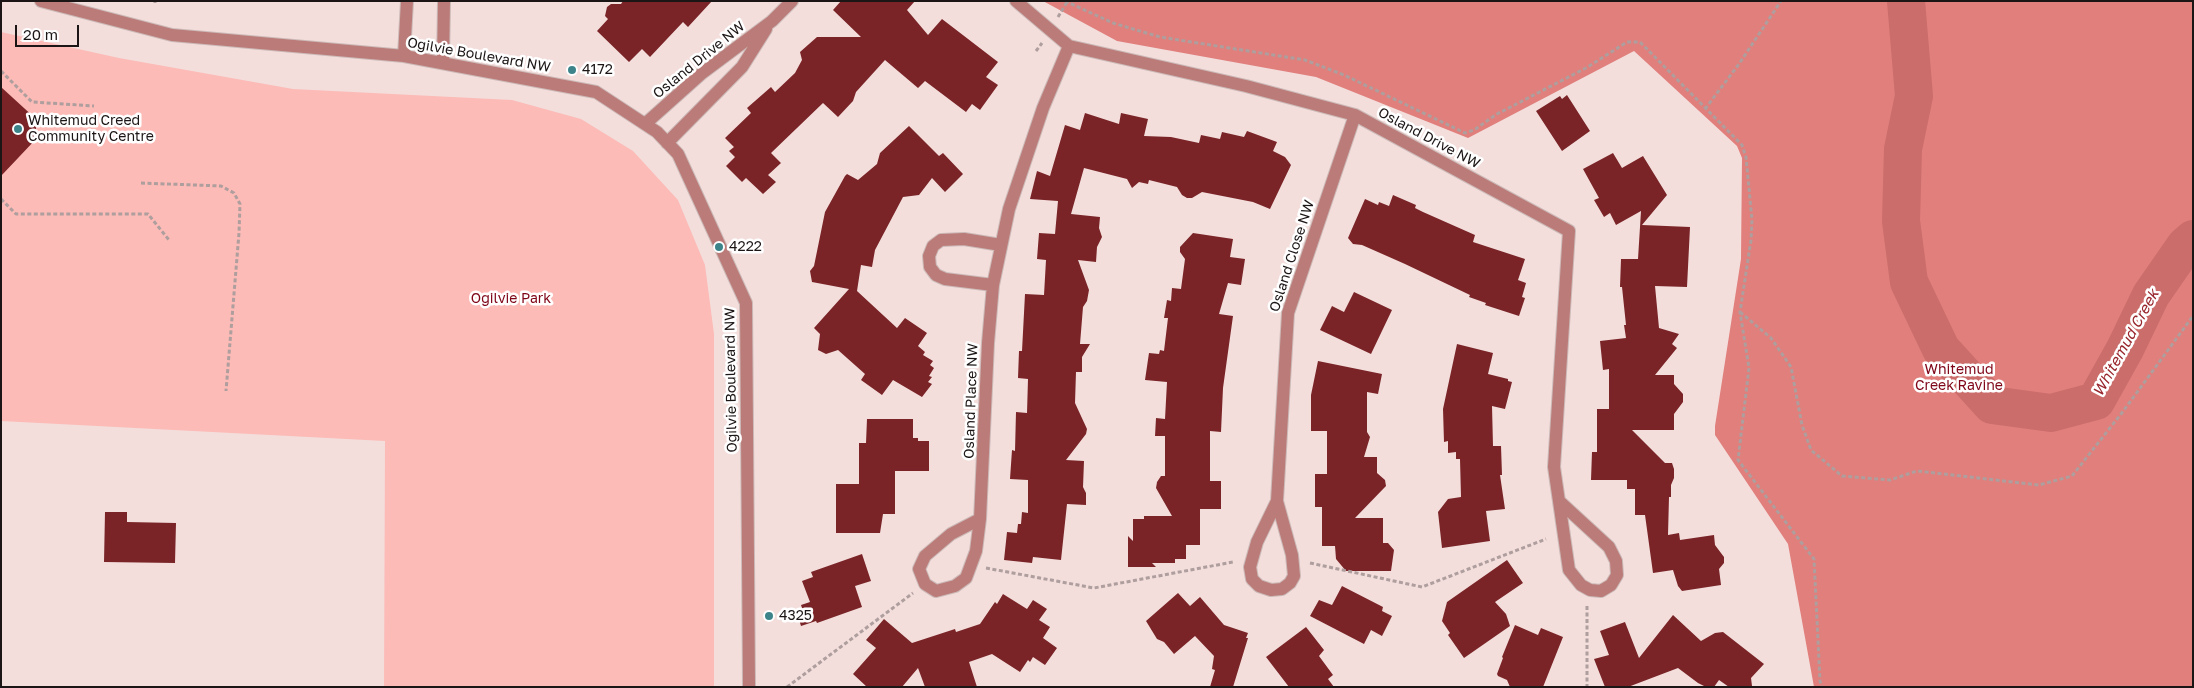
<!DOCTYPE html>
<html>
<head>
<meta charset="utf-8">
<style>
  body { margin:0 }
  #map { position:relative; width:2194px; height:688px; overflow:hidden; background:#f3dedc; font-family:"Golos Text",sans-serif }
  canvas { display:block }
  .frame { position:absolute; inset:0; border:2px solid #1c1515; pointer-events:none }
  .scale { position:absolute; left:15px; top:25px; width:64px; height:22px; box-sizing:border-box; border:2px solid #1c1515; border-top:0; padding-left:6px; font-size:15px; line-height:18px; white-space:nowrap; color:#1c1515; -webkit-text-stroke:4px #fff; paint-order:stroke }
</style>
</head>
<body>
<div id="map">
<canvas width="2194" height="688"></canvas>
<div class="frame"></div>
<div class="scale">20 m</div>
</div>
<script>
const context = document.querySelector('canvas').getContext('2d');
context.lineJoin = 'round';
function fill(path, color) {
  context.fillStyle = color;
  context.fill(path, 'evenodd');
}
function poly(rows) {
  const path = new Path2D();
  for (const r of rows) {
    path.moveTo(r[0], r[1]);
    for (let i = 2; i < r.length; i += 2) path.lineTo(r[i], r[i + 1]);
  }
  return path;
}
function stroke(path, color, width, dash) {
  context.strokeStyle = color;
  context.lineWidth = width;
  context.lineCap = dash ? 'butt' : 'round';
  context.setLineDash(dash || []);
  context.stroke(path);
}
function drawText(font, color, halo, rows, align = 'center') {
  context.font = font + ' "Golos Text",sans-serif';
  context.lineWidth = 5;
  context.setLineDash([]);
  context.textBaseline = 'middle';
  context.strokeStyle = halo;
  context.fillStyle = color;
  for (const [text, x, y, turn = 0] of rows) {
    context.save();
    context.translate(x, y);
    context.rotate((+turn || 0) * Math.PI / 180);
    context.textAlign = isNaN(turn) ? turn : align;
    if (halo) context.strokeText(text, 0, 0);
    context.fillText(text, 0, 0);
    context.restore();
  }
}
fill(poly([
  [1,32,119,58,293,89,512,100,581,119,633,151,678,200,705,265,714,334,714,687,384,687,385,441,1,421]
]), '#fcbbb7');
fill(poly([
  [1043,1,2193,1,2193,687,1814,687,1788,544,1715,435,1715,426,1741,259,1742,158,1737,146,1634,51,1468,138,1316,77,1117,41]
]), '#e07f7c');
stroke(poly([
  [1906,1,1914,96,1903,149,1901,221,1909,282,1941,349,1992,405,2051,413,2096,401,2125,349,2151,295,2185,246,2193,239]
]), '#cb6d6b', 38);
fill(poly([
  [623,1,712,1,688,27,683,22,650,57,642,49,629,62,597,31,608,19,605,16,607,7,611,4,621,4],
  [841,1,915,1,907,10,928,35,942,19,998,62,986,77,998,85,980,110,972,104,966,112,925,81,918,88,885,60,856,92,853,101,838,117,823,103,771,153,781,163,768,175,776,182,763,194,746,178,742,182,726,166,735,157,729,151,734,147,725,138,751,113,747,108,771,87,775,92,795,73,802,60,800,52,817,37,861,37,833,10],
  [1,87,36,119,36,139,1,176],
  [1567,95,1590,131,1562,151,1536,111,1560,96,1562,99],
  [1085,113,1119,124,1121,113,1148,119,1144,136,1171,137,1199,143,1201,135,1220,139,1222,132,1244,137,1247,131,1277,142,1273,151,1285,157,1291,165,1270,209,1253,202,1202,192,1192,198,1187,198,1182,195,1177,187,1149,180,1148,184,1139,182,1132,188,1127,179,1084,168,1071,214,1100,217,1099,228,1102,237,1097,247,1096,262,1078,260,1089,290,1087,301,1083,307,1080,344,1090,344,1082,357,1082,372,1076,372,1075,403,1087,429,1086,434,1066,460,1084,461,1083,487,1086,493,1086,505,1067,504,1061,560,1033,557,1032,563,1004,560,1007,532,1017,533,1018,524,1021,524,1022,512,1028,513,1028,480,1010,479,1012,450,1015,451,1016,412,1027,413,1028,379,1018,378,1019,351,1022,351,1025,294,1044,295,1046,260,1037,259,1039,233,1055,234,1058,201,1030,199,1037,171,1050,176,1065,125,1080,130],
  [909,126,939,156,943,153,963,174,945,192,932,178,919,195,903,197,875,250,872,267,861,265,857,291,897,328,905,318,927,333,918,346,925,352,923,355,933,361,930,365,934,368,929,376,932,377,928,382,932,384,922,397,893,380,882,395,861,380,865,374,838,350,826,354,818,350,820,334,814,328,849,289,812,282,810,271,814,266,825,212,845,176,847,174,858,180,877,164,880,153],
  [1613,153,1622,168,1643,156,1667,195,1642,225,1690,227,1687,287,1655,286,1659,328,1679,334,1672,344,1677,348,1655,375,1674,375,1674,384,1683,394,1683,402,1674,414,1674,430,1632,430,1665,463,1672,463,1674,469,1674,478,1671,485,1671,497,1669,497,1668,535,1679,533,1680,540,1714,535,1715,545,1724,557,1724,563,1719,569,1721,585,1682,591,1678,586,1673,570,1653,573,1645,515,1635,515,1635,489,1627,489,1627,480,1591,480,1592,452,1597,452,1597,409,1609,409,1609,369,1603,370,1600,341,1626,338,1624,325,1626,325,1622,287,1620,287,1621,259,1638,259,1641,211,1616,225,1610,213,1604,217,1594,200,1599,198,1583,169],
  [1393,195,1416,205,1415,208,1423,212,1475,235,1473,242,1525,259,1518,280,1526,283,1522,297,1525,298,1519,316,1485,305,1486,303,1469,297,1470,295,1405,264,1362,245,1353,244,1348,238,1365,199,1378,205,1379,202,1389,206],
  [1193,233,1233,239,1230,257,1245,259,1241,285,1228,283,1219,314,1233,316,1223,388,1221,432,1210,431,1210,481,1221,481,1221,509,1200,509,1200,545,1186,545,1186,559,1175,559,1175,563,1152,563,1156,567,1128,567,1128,536,1133,541,1133,519,1144,519,1144,516,1172,516,1156,488,1157,482,1161,476,1165,476,1165,436,1155,436,1156,418,1165,419,1167,382,1145,380,1149,353,1159,354,1160,350,1164,351,1168,318,1164,318,1167,300,1171,301,1172,288,1181,289,1185,259,1180,252,1180,247],
  [1354,292,1392,310,1371,354,1320,330,1332,306,1344,312],
  [1457,344,1493,353,1488,374,1508,379,1508,381,1512,382,1505,409,1492,406,1493,446,1501,446,1502,475,1500,475,1505,509,1486,511,1490,541,1442,548,1438,512,1448,499,1461,497,1460,459,1456,459,1456,452,1448,453,1448,441,1444,442,1443,409],
  [1318,361,1382,374,1378,394,1367,392,1367,432,1370,437,1364,457,1377,457,1377,473,1385,480,1386,486,1355,518,1383,518,1383,543,1388,543,1394,550,1391,571,1346,571,1336,559,1335,546,1322,546,1322,507,1315,507,1315,474,1327,474,1327,431,1311,431,1311,395],
  [867,419,913,419,913,438,918,438,918,441,929,441,929,471,895,471,895,514,883,514,880,533,836,533,836,484,859,484,859,443,866,443],
  [105,512,127,512,127,522,176,523,175,563,104,562],
  [862,554,871,581,855,586,862,607,817,623,816,621,801,626,796,610,802,608,801,605,810,602,802,581,813,577,811,572],
  [1507,560,1523,583,1495,602,1506,614,1510,626,1464,658,1448,635,1450,633,1442,621,1447,602],
  [1342,586,1383,607,1382,611,1392,616,1382,636,1371,630,1364,644,1310,616,1319,600,1332,605],
  [1178,593,1190,606,1200,597,1224,625,1248,633,1246,638,1248,638,1233,687,1210,687,1215,670,1212,669,1214,656,1195,636,1174,654,1164,642,1157,639,1146,621],
  [1003,594,1027,609,1033,600,1047,609,1039,620,1050,627,1043,638,1057,648,1045,665,1033,657,1030,662,1028,660,1020,672,992,654,969,662,977,687,925,687,918,668,902,687,867,687,853,674,876,648,866,640,884,619,912,643,955,629,956,632,980,624,995,602,997,604],
  [1673,615,1701,641,1715,633,1723,632,1764,664,1751,678,1752,686,1729,687,1719,680,1714,687,1706,687,1698,683,1678,668,1628,687,1605,687,1594,659,1609,655,1600,631,1625,622,1639,658],
  [1515,625,1538,635,1541,628,1563,637,1543,687,1510,687,1507,680,1498,676,1497,674,1503,658,1502,657],
  [1306,627,1324,650,1319,656,1333,675,1328,679,1334,687,1289,687,1266,657]
]), '#7a2427');
const minor = poly([
  [41,1,172,35,404,56,596,92,657,132,678,154,746,303,749,687],
  [1016,1,1069,46,1246,86,1355,115,1569,231,1554,467,1569,570,1581,585,1590,590,1601,591,1611,585,1617,575,1616,561,1609,547,1560,502],
  [404,56,407,1],
  [443,63,444,1],
  [645,124,701,74,772,21,792,1],
  [667,143,742,67,766,29],
  [993,285,945,279,936,275,930,267,929,256,933,246,941,240,964,239,1001,245],
  [1277,501,1292,555,1294,576,1290,583,1282,589,1271,590,1259,586,1252,579,1250,567,1257,542,1277,501,1288,313,1355,115],
  [980,519,951,534,925,556,919,569,925,584,936,591,955,586,966,578,976,551,980,519,988,343,993,285,1009,209,1043,108,1069,46]
]);
stroke(minor, '#ccbab8', 14);
stroke(poly([
  [1065,1,1113,23,1160,37,1305,60,1344,75,1465,133,1474,130,1497,114,1586,68,1627,42,1640,42,1742,145,1746,157,1752,220,1751,240,1740,312,1749,368,1738,460,1814,559,1820,681,1822,687],
  [155,3,155,1],
  [1058,17,1067,2],
  [1036,51,1042,43],
  [1,71,32,102,94,106],
  [1705,109,1739,64,1781,1],
  [141,183,221,186,234,193,240,204,239,233,226,391],
  [1,199,16,214,148,214,169,240],
  [1740,312,1771,338,1791,367,1802,425,1811,450,1842,476,1890,480,1917,471,2039,485,2072,476,2121,414,2193,316],
  [1310,563,1422,587,1546,539],
  [986,568,1094,588,1233,562],
  [1587,606,1587,687],
  [787,687,913,593]
]), '#ae9e9d', 3, [4, 2.5]);
stroke(minor, '#bb7b78', 12);
for (const [x, y, r, color] of [
  [572,70,5,"#3c848a"],
  [18,129,5,"#3c848a"],
  [719,247,5,"#3c848a"],
  [769,616,5,"#3c848a"]
]) {
  const dot = new Path2D();
  dot.arc(x, y, r, 0, 2 * Math.PI);
  context.fillStyle = color;
  context.fill(dot);
  stroke(dot, '#fff', 2);
}
drawText('14px', '#1c1515', '#fff', [
  ["Ogilvie Boulevard NW",479,55,10],
  ["Osland Drive NW",699,60,-39],
  ["Osland Drive NW",1429,138,28],
  ["Osland Close NW",1292,256,-72],
  ["Ogilvie Boulevard NW",731,380,-91],
  ["Osland Place NW",971,401,-88]
]);
drawText('14px', '#1c1515', '#fff', [
  ["4172",582,70],
  ["Whitemud Creed",28,121],
  ["Community Centre",28,137],
  ["4222",729,247],
  ["4325",779,616]
], 'left');
drawText('14px', '#7f0518', '#fff', [
  ["Ogilvie Park",511,299],
  ["Whitemud",1959,370],
  ["Creek Ravine",1959,386]
]);
drawText('italic 15px', '#98262d', '#fff', [
  ["Whitemud Creek",2126,343,-61]
]);
</script>
</body>
</html>
